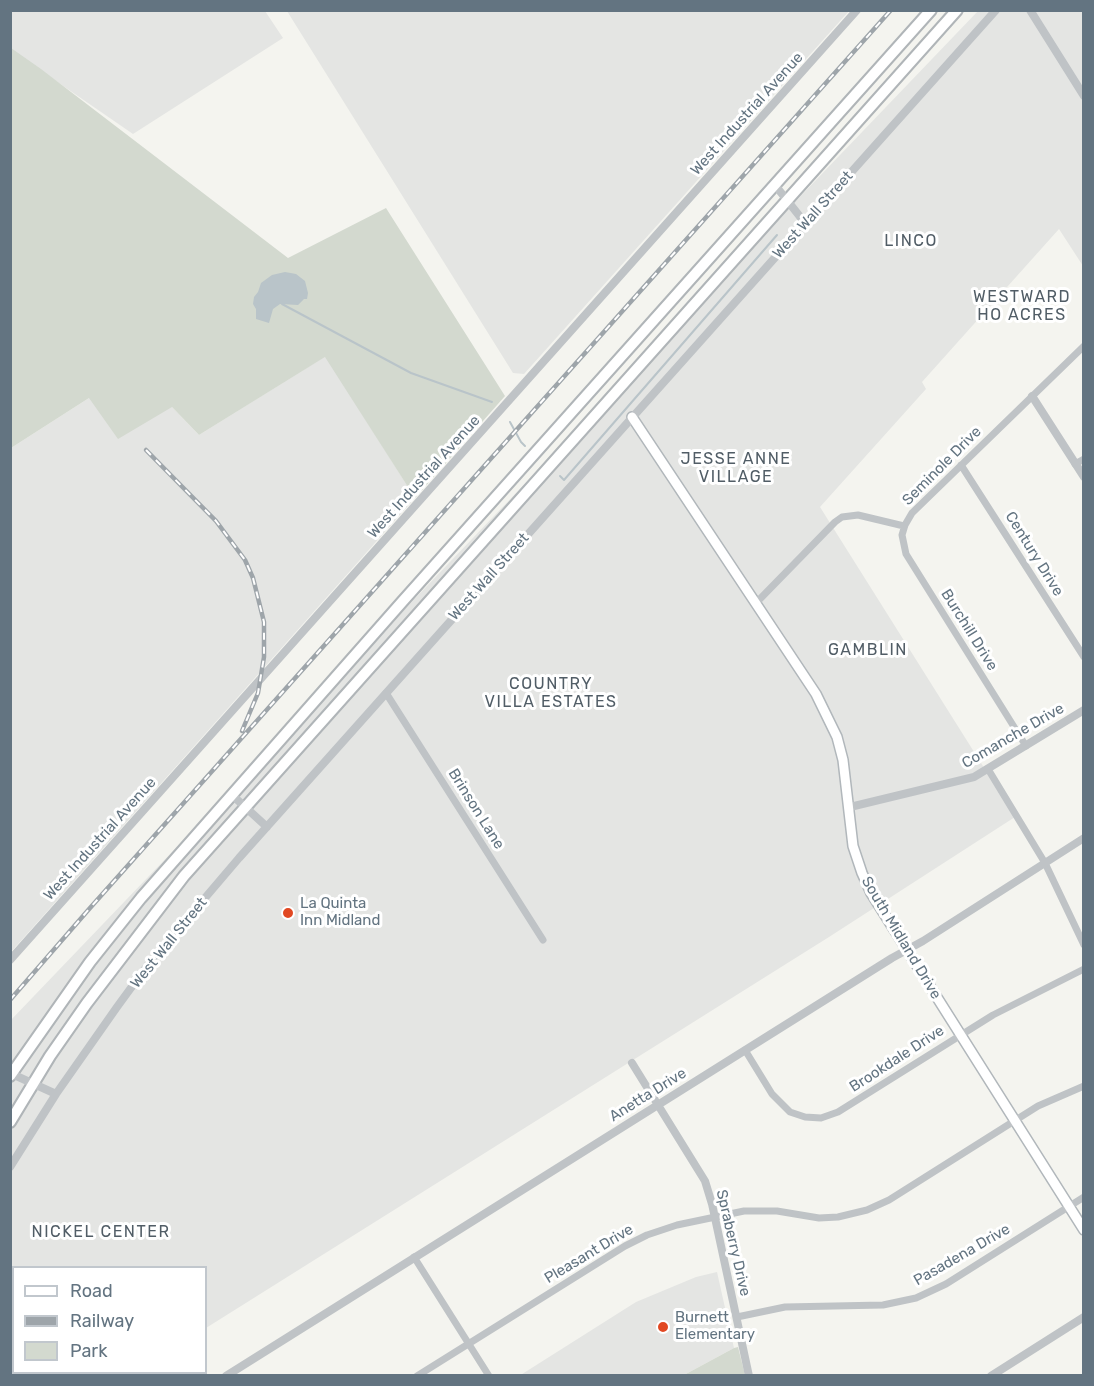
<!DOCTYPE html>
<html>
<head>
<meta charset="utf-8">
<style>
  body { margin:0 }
  #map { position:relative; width:1094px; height:1386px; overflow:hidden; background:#f4f4ef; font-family:Rubik,sans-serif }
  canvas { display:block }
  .frame { position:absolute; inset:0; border:12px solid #637481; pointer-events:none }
  .legend { position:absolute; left:12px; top:1266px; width:195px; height:108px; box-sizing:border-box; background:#fff; border:2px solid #c1c7cd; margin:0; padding:8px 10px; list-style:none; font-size:18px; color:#637481 }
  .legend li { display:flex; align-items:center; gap:12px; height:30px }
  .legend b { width:30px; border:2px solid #c1c7cd }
</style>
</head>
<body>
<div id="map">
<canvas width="1094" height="1386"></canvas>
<div class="frame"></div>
<ul class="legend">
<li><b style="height:8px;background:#fff"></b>Road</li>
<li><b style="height:8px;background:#9ea5aa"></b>Railway</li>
<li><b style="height:16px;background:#d3d9cf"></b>Park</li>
</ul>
</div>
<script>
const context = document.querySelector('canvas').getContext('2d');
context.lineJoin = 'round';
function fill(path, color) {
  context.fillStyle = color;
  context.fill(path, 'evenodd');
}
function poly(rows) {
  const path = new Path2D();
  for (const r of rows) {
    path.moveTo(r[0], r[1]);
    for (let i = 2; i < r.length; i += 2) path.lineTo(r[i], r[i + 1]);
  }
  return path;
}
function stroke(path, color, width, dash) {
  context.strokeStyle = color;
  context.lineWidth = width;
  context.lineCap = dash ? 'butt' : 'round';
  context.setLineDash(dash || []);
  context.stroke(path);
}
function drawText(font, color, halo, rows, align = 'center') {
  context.font = font + ' Rubik,sans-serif';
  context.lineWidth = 6;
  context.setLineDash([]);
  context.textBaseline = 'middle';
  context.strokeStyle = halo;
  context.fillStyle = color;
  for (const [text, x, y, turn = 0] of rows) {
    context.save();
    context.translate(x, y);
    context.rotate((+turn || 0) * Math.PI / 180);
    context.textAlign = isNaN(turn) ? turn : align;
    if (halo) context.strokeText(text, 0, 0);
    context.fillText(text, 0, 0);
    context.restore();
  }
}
fill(poly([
  [11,10,265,11,283,38,133,134,11,50],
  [287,11,849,11,524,374,513,373],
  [978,11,1083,11,1083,266,1059,229,922,382,926,389,820,507,1015,817,829,937,206,1328,206,1268,14,1268,14,1372,136,1373,131,1375,11,1375,10,1021],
  [326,356,415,498,11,952,11,448,89,398,172,407,199,435],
  [717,1272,734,1348,684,1375,519,1376,636,1302,696,1277]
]), '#e4e5e3');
fill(poly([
  [11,48,41,69,288,258,386,208,505,396,415,498,325,357,199,435,172,407,118,439,89,398,11,448],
  [738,1347,745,1375,684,1375,734,1348]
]), '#d3d9cf');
fill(poly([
  [285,272,296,274,305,281,308,293,307,299,304,299,298,305,280,304,273,309,269,323,256,319,256,309,253,304,254,297,258,292,261,283,272,275]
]), '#b9c4c9');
stroke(poly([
  [282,304,411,373,492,402],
  [510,422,521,442,525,446],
  [560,476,564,480,777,235]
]), '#b9c4c9', 2);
const secondary = poly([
  [632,417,816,694,837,737,843,760,853,846,862,873,871,893,1084,1230]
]);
const primary = poly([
  [10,1076,90,962,141,898,402,602,931,10],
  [10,1122,50,1056,87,1003,184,876,957,10]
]);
stroke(secondary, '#b1b7bb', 12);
stroke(primary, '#b0b5b8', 14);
stroke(poly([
  [1075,464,1084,459],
  [961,465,1084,657],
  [756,603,835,522,842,517,858,515,904,526],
  [386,693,543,940],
  [1026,746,906,554,902,535,905,525,912,513,1084,346],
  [988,769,1045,863,1084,945],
  [745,1050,772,1094,790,1112,805,1117,821,1118,838,1112,993,1015,1084,969],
  [414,1257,489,1376],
  [737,1317,785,1307,883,1305,916,1298,946,1284,1084,1197],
  [417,1376,625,1246,647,1235,677,1225,744,1211,777,1211,819,1218,838,1217,867,1210,889,1200,1038,1106,1084,1086]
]), '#bfc3c6', 7);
stroke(poly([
  [1030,10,1084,96],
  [775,185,805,223],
  [1032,396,1084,477],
  [232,795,267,827],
  [850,807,974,777,1084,710],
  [10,960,857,10],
  [632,1063,705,1181,712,1204,749,1376],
  [10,1071,12,1074,56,1094],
  [10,1167,56,1094,117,1007,147,966,239,858,996,10],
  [226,1376,892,958,923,941,1084,838],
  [991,1376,1084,1317]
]), '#bfc3c6', 8);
stroke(secondary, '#fff', 9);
stroke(primary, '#fff', 10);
const rail = poly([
  [146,450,216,521,245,560,253,578,264,622,264,657,258,693,242,731],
  [10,1000,90,908,891,10]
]);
stroke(rail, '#9ea5aa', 4.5);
stroke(rail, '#fff', 2, [7]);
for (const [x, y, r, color] of [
  [288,913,6,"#e14822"],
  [663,1327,6,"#e14822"]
]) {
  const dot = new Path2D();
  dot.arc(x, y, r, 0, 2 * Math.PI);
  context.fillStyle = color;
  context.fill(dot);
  stroke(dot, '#fff', 2);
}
drawText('15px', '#637481', '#fff', [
  ["West Industrial Avenue",747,114,-48],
  ["West Wall Street",813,215,-48],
  ["Seminole Drive",942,466,-45],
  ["West Industrial Avenue",424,477,-48],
  ["Century Drive",1034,554,58],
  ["West Wall Street",489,577,-48],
  ["Burchill Drive",969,630,58],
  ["Comanche Drive",1013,736,-30],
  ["Brinson Lane",476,809,58],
  ["West Industrial Avenue",100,839,-48],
  ["South Midland Drive",901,938,59],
  ["West Wall Street",169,943,-51],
  ["Brookdale Drive",897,1059,-33],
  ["Anetta Drive",648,1095,-32],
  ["Spraberry Drive",733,1243,77],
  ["Pleasant Drive",589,1254,-31],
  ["Pasadena Drive",962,1255,-30]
]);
drawText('15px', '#637481', '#fff', [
  ["La Quinta",300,904],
  ["Inn Midland",300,921],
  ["Burnett",675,1318],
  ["Elementary",675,1335]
], 'left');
context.letterSpacing = '1.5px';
drawText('16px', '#515d66', '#fff', [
  ["LINCO",911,241],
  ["WESTWARD",1022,297],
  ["HO ACRES",1022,315],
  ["JESSE ANNE",736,459],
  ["VILLAGE",736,477],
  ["GAMBLIN",868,650],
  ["COUNTRY",551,684],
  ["VILLA ESTATES",551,702],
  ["NICKEL CENTER",101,1232]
]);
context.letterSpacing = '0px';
</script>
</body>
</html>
